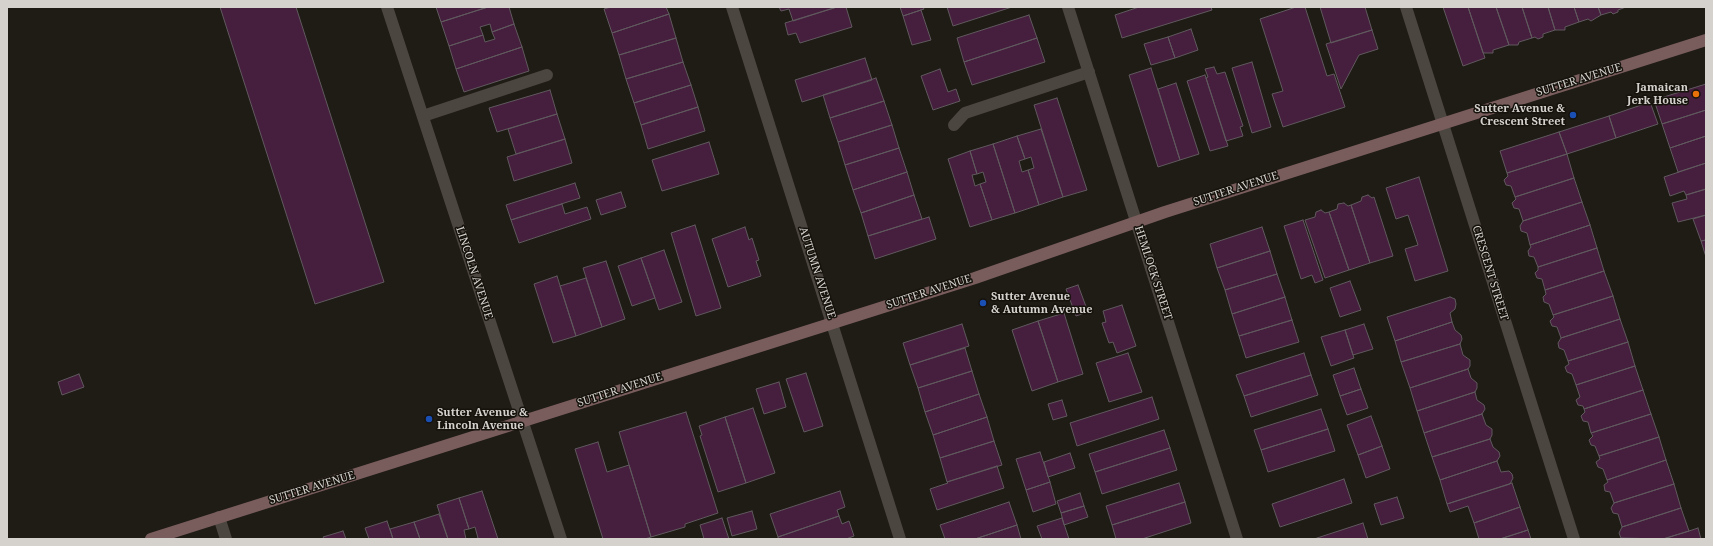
<!DOCTYPE html>
<html>
<head>
<meta charset="utf-8">
<style>
  body { margin:0 }
  #map { position:relative; width:1713px; height:546px; overflow:hidden; background:#1f1b15; font-family:"Noto Serif",serif }
  canvas { display:block }
  .frame { position:absolute; inset:0; border:8px solid #d5d2ce; pointer-events:none }
</style>
</head>
<body>
<div id="map">
<canvas width="1713" height="546"></canvas>
<div class="frame"></div>
</div>
<script>
const context = document.querySelector('canvas').getContext('2d');
context.lineJoin = 'round';
function fill(path, color) {
  context.fillStyle = color;
  context.fill(path, 'evenodd');
}
function poly(rows) {
  const path = new Path2D();
  for (const r of rows) {
    path.moveTo(r[0], r[1]);
    for (let i = 2; i < r.length; i += 2) path.lineTo(r[i], r[i + 1]);
  }
  return path;
}
function stroke(path, color, width, dash) {
  context.strokeStyle = color;
  context.lineWidth = width;
  context.lineCap = dash ? 'butt' : 'round';
  context.setLineDash(dash || []);
  context.stroke(path);
}
function drawText(font, color, halo, rows, align = 'center') {
  context.font = font + ' "Noto Serif",serif';
  context.lineWidth = 3;
  context.setLineDash([]);
  context.textBaseline = 'middle';
  context.strokeStyle = halo;
  context.fillStyle = color;
  for (const [text, x, y, turn = 0] of rows) {
    context.save();
    context.translate(x, y);
    context.rotate((+turn || 0) * Math.PI / 180);
    context.textAlign = isNaN(turn) ? turn : align;
    if (halo) context.strokeText(text, 0, 0);
    context.fillText(text, 0, 0);
    context.restore();
  }
}
const building = poly([
  [220,7,296,7,384,282,315,304,220,7],
  [436,7,488,7,441,22,436,7],
  [488,7,509,7,514,24,492,32,490,24,480,27,483,35,449,46,441,22,488,7],
  [611,7,666,7,669,14,612,33,604,9,611,7],
  [779,7,837,7,793,21,789,9,781,11,779,7],
  [837,7,846,7,852,27,800,43,796,33,788,35,785,23,837,7],
  [900,7,923,7,924,9,903,16,900,7],
  [947,7,1012,7,953,26,947,7],
  [1139,7,1211,7,1212,10,1122,38,1115,15,1139,7],
  [1296,7,1305,7,1327,76,1334,74,1345,107,1283,127,1272,94,1283,91,1260,19,1296,7],
  [1320,7,1365,7,1372,30,1331,43,1320,7],
  [1443,7,1468,7,1485,58,1463,66,1443,7],
  [1468,7,1496,7,1509,45,1493,50,1493,53,1483,53,1468,7],
  [1496,7,1522,7,1532,38,1519,42,1518,45,1509,45,1496,7],
  [1522,7,1548,7,1555,30,1543,34,1543,37,1538,39,1535,37,1532,38,1522,7],
  [1548,7,1574,7,1579,22,1565,27,1565,30,1555,30,1548,7],
  [1574,7,1598,7,1601,15,1591,21,1588,19,1579,22,1574,7],
  [1598,7,1626,7,1618,10,1618,12,1613,14,1611,12,1601,15,1598,7],
  [921,10,931,40,912,45,903,16,921,10],
  [669,14,676,38,619,55,612,33,669,14],
  [1029,15,1037,38,964,62,957,38,1029,15],
  [514,24,522,47,456,69,449,46,483,35,485,42,495,39,492,32,514,24],
  [1191,29,1198,50,1175,58,1168,37,1191,29],
  [1372,30,1378,49,1359,55,1341,89,1326,44,1372,30],
  [1168,37,1175,58,1151,65,1144,44,1168,37],
  [676,38,683,62,626,79,619,55,676,38],
  [1037,38,1045,62,972,85,964,62,1037,38],
  [522,47,529,71,464,92,456,69,522,47],
  [865,58,872,80,802,102,795,80,865,58],
  [683,62,691,85,634,103,626,79,683,62],
  [1252,62,1271,127,1252,133,1232,68,1252,62],
  [1214,67,1217,74,1225,72,1243,126,1240,127,1243,136,1226,141,1206,78,1208,77,1205,69,1214,67],
  [1151,68,1180,160,1158,167,1129,75,1151,68],
  [940,69,948,92,956,89,960,101,933,110,921,76,940,69],
  [1205,75,1228,146,1210,151,1187,81,1205,75],
  [876,78,884,101,830,118,823,95,876,78],
  [1176,83,1199,154,1180,160,1158,89,1176,83],
  [1706,84,1706,110,1662,124,1654,100,1706,84],
  [691,85,698,107,641,125,634,103,691,85],
  [550,90,557,114,497,132,489,108,550,90],
  [1057,98,1087,190,1063,197,1034,105,1057,98],
  [884,101,892,125,838,142,830,118,884,101],
  [1650,102,1658,124,1616,138,1609,116,1650,102],
  [698,107,705,131,648,149,641,125,698,107],
  [1706,110,1706,136,1670,148,1662,124,1706,110],
  [557,114,565,139,516,154,508,129,557,114],
  [1609,116,1616,138,1567,154,1559,132,1609,116],
  [892,125,899,148,845,165,838,142,892,125],
  [1041,129,1063,197,1039,205,1028,170,1034,168,1031,157,1025,159,1017,136,1041,129],
  [1559,132,1567,154,1507,173,1500,151,1559,132],
  [1017,136,1025,159,1019,161,1022,172,1028,170,1039,205,1015,213,993,144,1017,136],
  [1706,136,1706,163,1678,172,1670,148,1706,136],
  [565,139,572,163,514,181,507,157,565,139],
  [709,142,719,174,662,191,652,160,709,142],
  [993,144,1015,213,992,220,980,184,986,182,983,172,977,174,970,151,993,144],
  [899,148,907,172,853,190,845,165,899,148],
  [970,151,977,174,972,175,975,186,980,184,992,220,970,227,948,159,970,151],
  [1567,154,1574,178,1515,197,1511,186,1506,185,1504,180,1508,176,1507,173,1567,154],
  [1706,163,1706,189,1686,195,1684,191,1670,196,1664,177,1706,163],
  [907,172,914,195,861,213,853,190,907,172],
  [1419,177,1448,271,1415,281,1405,249,1418,245,1408,215,1396,219,1386,188,1419,177],
  [1574,178,1582,202,1523,221,1519,209,1514,208,1512,203,1516,199,1515,197,1574,178],
  [575,183,580,198,511,220,506,205,575,183],
  [1706,189,1706,215,1678,222,1672,203,1687,199,1686,195,1706,189],
  [621,192,626,207,601,215,596,200,621,192],
  [914,195,922,219,868,236,861,213,914,195],
  [1368,195,1372,198,1374,197,1393,256,1370,263,1351,205,1361,201,1362,197,1368,195],
  [1582,202,1590,225,1530,245,1527,233,1521,231,1520,226,1523,221,1582,202],
  [1344,203,1348,206,1351,205,1370,263,1349,270,1329,212,1337,209,1338,204,1344,203],
  [562,204,565,214,587,207,591,219,519,243,511,220,562,204],
  [1321,210,1325,213,1329,212,1349,270,1325,278,1305,220,1315,217,1316,212,1321,210],
  [1706,215,1706,240,1701,241,1693,219,1706,215],
  [929,217,936,239,875,259,868,236,929,217],
  [1303,220,1323,280,1315,283,1312,275,1301,279,1284,226,1303,220],
  [695,225,721,308,696,316,671,233,695,225],
  [1590,225,1597,248,1538,267,1534,257,1529,256,1528,251,1531,247,1530,245,1590,225],
  [745,227,749,240,752,238,759,260,756,261,761,276,728,287,712,239,745,227],
  [1262,227,1270,251,1217,268,1210,244,1262,227],
  [1706,240,1706,257,1701,241,1706,240],
  [1597,248,1604,271,1545,290,1542,279,1537,278,1535,273,1538,270,1538,267,1597,248],
  [664,250,682,302,659,310,641,258,664,250],
  [1270,251,1277,274,1225,290,1217,268,1270,251],
  [641,258,655,298,632,306,618,266,641,258],
  [606,261,625,319,602,327,583,268,606,261],
  [1604,271,1613,296,1553,315,1549,304,1544,302,1543,297,1546,294,1545,290,1604,271],
  [1277,274,1285,297,1232,314,1225,290,1277,274],
  [557,276,576,336,553,343,534,284,557,276],
  [586,278,602,327,576,336,560,286,586,278],
  [1350,281,1361,310,1340,317,1330,288,1350,281],
  [1078,285,1088,312,1076,316,1066,289,1078,285],
  [1613,296,1620,319,1561,338,1557,327,1552,326,1550,321,1554,317,1553,315,1613,296],
  [1285,297,1292,320,1239,336,1232,314,1285,297],
  [1450,297,1455,299,1456,304,1455,309,1450,313,1452,322,1395,341,1387,317,1450,297],
  [1122,305,1136,346,1117,353,1113,342,1109,343,1102,323,1106,322,1103,311,1122,305],
  [1064,313,1083,374,1058,382,1038,321,1064,313],
  [1620,319,1628,342,1568,361,1564,350,1559,348,1558,343,1561,338,1620,319],
  [1292,320,1299,342,1246,358,1239,336,1292,320],
  [1038,321,1058,382,1032,391,1012,330,1038,321],
  [1452,322,1455,330,1461,335,1462,339,1460,344,1401,362,1395,341,1452,322],
  [962,324,969,346,910,365,903,343,962,324],
  [1364,324,1373,349,1353,355,1345,330,1364,324],
  [1345,330,1354,358,1331,366,1321,337,1345,330],
  [1628,342,1635,366,1576,385,1572,374,1567,372,1565,367,1569,364,1568,361,1628,342],
  [1460,344,1463,355,1470,360,1470,366,1468,369,1410,388,1401,362,1460,344],
  [965,348,972,371,918,388,910,365,965,348],
  [1128,353,1142,392,1109,402,1096,363,1128,353],
  [1304,353,1311,375,1244,396,1236,375,1304,353],
  [1635,366,1643,390,1584,409,1583,406,1578,405,1576,400,1580,397,1576,385,1635,366],
  [1354,368,1361,389,1340,396,1333,375,1354,368],
  [1468,369,1471,378,1477,383,1477,388,1475,392,1417,411,1410,388,1468,369],
  [972,371,979,394,925,412,918,388,972,371],
  [806,373,823,426,804,432,786,379,806,373],
  [79,374,84,387,62,395,58,382,79,374],
  [1311,375,1318,395,1251,417,1244,396,1311,375],
  [779,382,786,407,764,414,756,389,779,382],
  [1361,389,1368,408,1347,415,1340,396,1361,389],
  [1643,390,1651,414,1591,433,1588,422,1583,421,1581,416,1585,412,1584,409,1643,390],
  [1475,392,1477,400,1484,405,1485,409,1482,414,1424,433,1417,411,1475,392],
  [979,394,987,417,933,435,925,412,979,394],
  [1152,397,1159,419,1077,446,1070,423,1152,397],
  [1062,400,1067,416,1053,420,1048,404,1062,400],
  [753,408,775,473,746,483,725,417,753,408],
  [1321,409,1328,429,1261,450,1254,430,1321,409],
  [686,412,718,513,685,524,685,527,651,537,619,432,686,412],
  [1482,414,1486,425,1492,429,1492,435,1490,439,1432,457,1424,433,1482,414],
  [1651,414,1659,437,1599,456,1595,446,1591,445,1589,440,1593,436,1591,433,1651,414],
  [1371,416,1382,446,1358,455,1347,425,1371,416],
  [725,417,746,483,718,492,700,436,702,435,699,426,725,417],
  [987,417,994,441,940,458,933,435,987,417],
  [1328,429,1335,451,1268,472,1261,450,1328,429],
  [1164,430,1170,448,1095,472,1089,454,1164,430],
  [1659,437,1666,460,1607,480,1603,469,1598,467,1596,462,1600,459,1599,456,1659,437],
  [1490,439,1493,447,1499,452,1500,456,1497,461,1440,480,1432,457,1490,439],
  [994,441,1002,465,947,482,940,458,994,441],
  [598,442,607,472,629,465,651,537,645,539,603,539,575,449,598,442],
  [1382,446,1390,469,1366,478,1358,455,1382,446],
  [1170,448,1177,470,1102,494,1095,472,1170,448],
  [1040,452,1050,482,1026,490,1016,459,1040,452],
  [1070,453,1075,468,1048,477,1044,462,1070,453],
  [1666,460,1674,484,1614,503,1610,492,1605,491,1604,485,1608,482,1607,480,1666,460],
  [1497,461,1501,472,1509,471,1512,474,1513,478,1510,484,1447,504,1440,480,1497,461],
  [997,466,1004,488,937,510,930,489,948,483,947,482,997,466],
  [1344,479,1352,503,1280,527,1272,504,1344,479],
  [1050,482,1056,504,1033,512,1026,490,1050,482],
  [1179,483,1185,502,1112,525,1106,506,1179,483],
  [1512,483,1520,507,1474,523,1468,506,1450,512,1447,504,1512,483],
  [1674,484,1681,508,1622,527,1618,514,1613,513,1611,508,1614,503,1674,484],
  [482,491,498,539,475,539,478,538,475,527,469,529,459,498,482,491],
  [840,491,845,507,837,510,839,516,778,537,770,514,840,491],
  [1080,493,1084,506,1061,513,1057,501,1080,493],
  [1397,497,1404,518,1381,525,1374,504,1397,497],
  [459,498,469,529,464,530,466,539,448,539,437,505,459,498],
  [1009,502,1017,525,975,539,945,539,940,525,1009,502],
  [1185,502,1191,523,1142,539,1116,539,1112,525,1185,502],
  [1084,506,1088,517,1064,525,1061,513,1084,506],
  [1520,507,1528,530,1500,539,1479,539,1474,523,1520,507],
  [1681,508,1689,531,1663,539,1621,538,1619,533,1622,527,1681,508],
  [752,511,757,529,732,536,727,518,752,511],
  [439,514,448,539,420,539,414,522,439,514],
  [839,516,842,524,849,521,854,536,846,539,778,539,778,537,839,516],
  [722,518,729,539,704,539,700,525,722,518],
  [1062,518,1069,539,1042,539,1037,526,1062,518],
  [387,521,393,539,369,539,365,528,387,521],
  [414,522,420,539,393,539,390,529,414,522],
  [1363,523,1368,539,1314,539,1363,523],
  [1017,525,1021,539,975,539,1017,525],
  [1698,528,1701,539,1663,539,1689,531,1698,528],
  [1528,530,1531,539,1500,539,1528,530],
  [343,531,346,539,324,539,323,537,343,531]
]);
fill(building, '#461f3e');
stroke(building, '#60595e', 1);
stroke(poly([
  [423,116,547,75],
  [954,125,965,113,1089,72]
]), '#4b463f', 12);
stroke(poly([
  [387,7,561,539],
  [732,7,900,539],
  [1068,7,1237,539],
  [1406,7,1574,539],
  [219,517,226,539]
]), '#4b463f', 12);
stroke(poly([
  [151,539,975,278,1165,212,1706,40]
]), '#795d5d', 12);
for (const [x, y, r, color] of [
  [1696,94,4,"#e8710a"],
  [1573,115,4,"#1a4fb4"],
  [983,303,4,"#1a4fb4"],
  [429,419,4,"#1a4fb4"]
]) {
  const dot = new Path2D();
  dot.arc(x, y, r, 0, 2 * Math.PI);
  context.fillStyle = color;
  context.fill(dot);
  stroke(dot, '#16120c', 1.5);
}
drawText('11px', '#d5d2ce', '#16120c', [
  ["SUTTER AVENUE",1579,80,-17],
  ["SUTTER AVENUE",1236,189,-18],
  ["LINCOLN AVENUE",474,273,72],
  ["AUTUMN AVENUE",817,273,72],
  ["HEMLOCK STREET",1153,273,72],
  ["CRESCENT STREET",1490,273,73],
  ["SUTTER AVENUE",929,292,-18],
  ["SUTTER AVENUE",620,390,-18],
  ["SUTTER AVENUE",312,488,-17]
]);
drawText('bold 11px', '#d5d2ce', '#16120c', [
  ["Jamaican",1688,88],
  ["Jerk House",1688,101],
  ["Sutter Avenue &",1565,109],
  ["Crescent Street",1565,122],
  ["Sutter Avenue",991,297,"left"],
  ["& Autumn Avenue",991,310,"left"],
  ["Sutter Avenue &",437,413,"left"],
  ["Lincoln Avenue",437,426,"left"]
], 'right');
</script>
</body>
</html>
